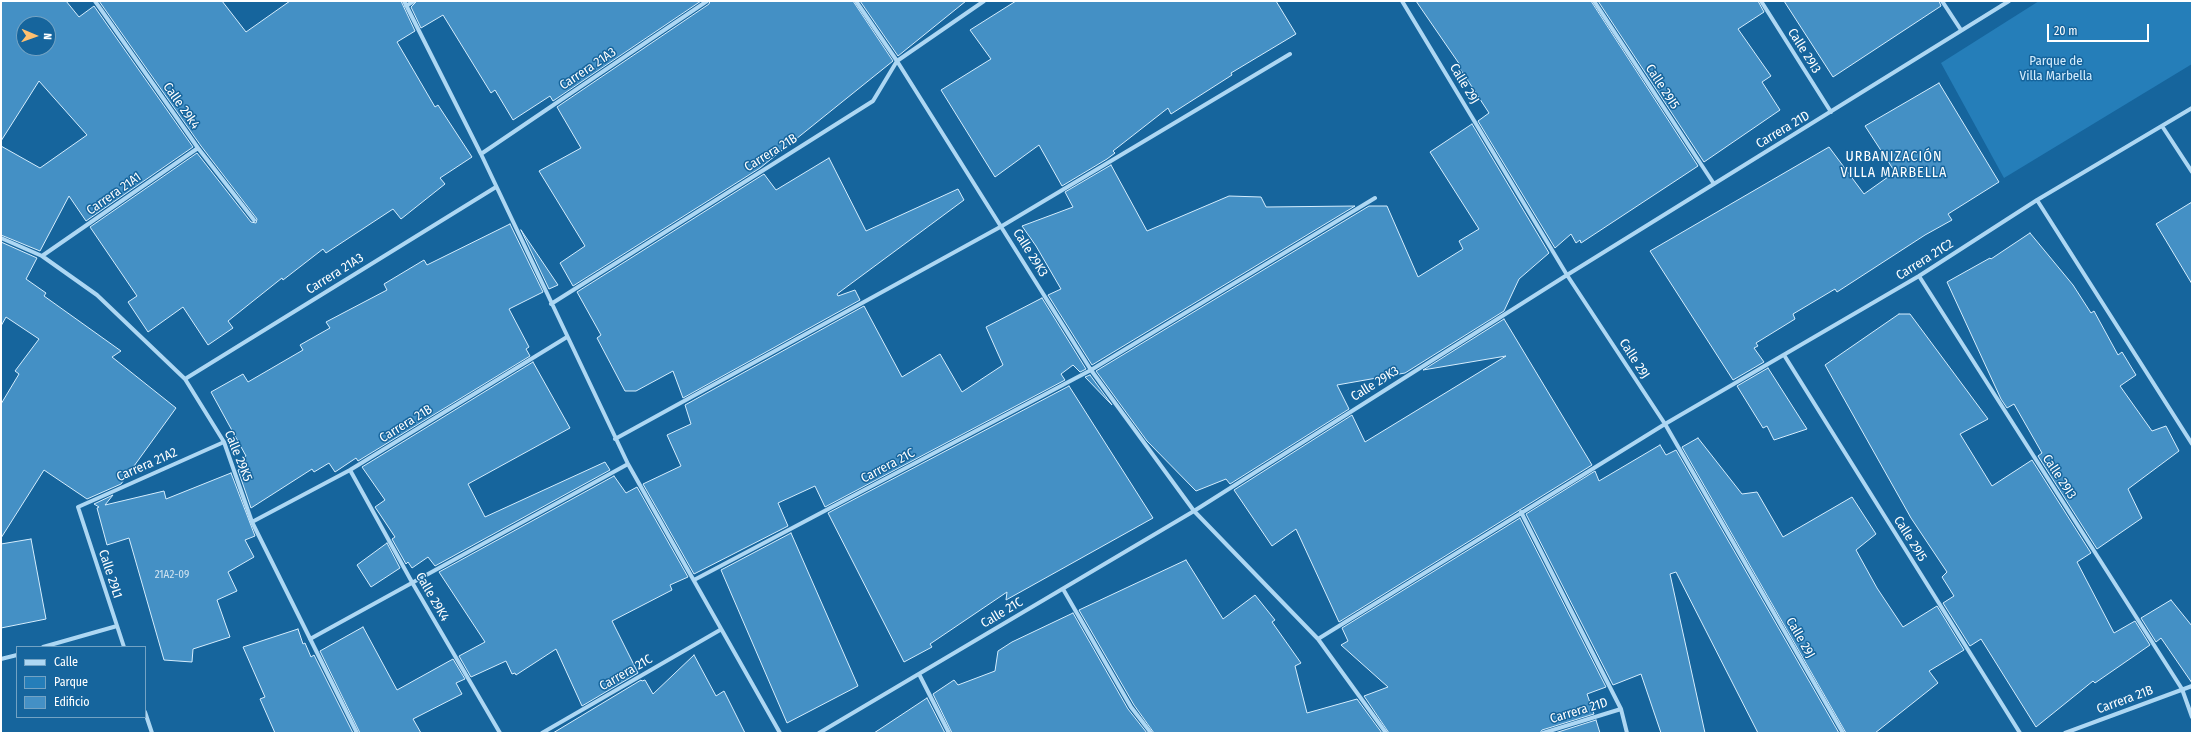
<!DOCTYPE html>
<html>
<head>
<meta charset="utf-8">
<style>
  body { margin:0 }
  #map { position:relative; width:2193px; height:734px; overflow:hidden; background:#16659d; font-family:"Fira Sans Condensed",sans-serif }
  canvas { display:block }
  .frame { position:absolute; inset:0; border:2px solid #fff; pointer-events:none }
  .legend { position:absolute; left:16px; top:646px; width:130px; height:72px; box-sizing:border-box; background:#16659d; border:1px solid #73a3c4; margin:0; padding:5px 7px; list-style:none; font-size:12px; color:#fff }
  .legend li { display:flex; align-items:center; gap:8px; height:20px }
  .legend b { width:20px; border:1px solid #73a3c4 }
  .north { position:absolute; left:16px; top:16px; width:40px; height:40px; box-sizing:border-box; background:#16659d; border:1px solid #73a3c4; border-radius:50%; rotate:92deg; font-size:11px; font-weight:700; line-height:16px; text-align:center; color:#fff }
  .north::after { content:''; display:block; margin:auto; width:14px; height:18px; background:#ffc06f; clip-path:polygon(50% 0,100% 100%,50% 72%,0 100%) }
  .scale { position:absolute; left:2047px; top:24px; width:102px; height:18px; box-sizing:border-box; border:2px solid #fff; border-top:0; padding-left:5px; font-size:12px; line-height:14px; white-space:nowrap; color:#fff; -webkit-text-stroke:3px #16659d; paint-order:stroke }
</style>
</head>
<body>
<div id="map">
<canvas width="2193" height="734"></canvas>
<div class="frame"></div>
<ul class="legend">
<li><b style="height:5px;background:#add7f3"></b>Calle</li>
<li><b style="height:11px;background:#257eb9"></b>Parque</li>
<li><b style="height:11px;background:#4490c5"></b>Edificio</li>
</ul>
<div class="north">N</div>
<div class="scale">20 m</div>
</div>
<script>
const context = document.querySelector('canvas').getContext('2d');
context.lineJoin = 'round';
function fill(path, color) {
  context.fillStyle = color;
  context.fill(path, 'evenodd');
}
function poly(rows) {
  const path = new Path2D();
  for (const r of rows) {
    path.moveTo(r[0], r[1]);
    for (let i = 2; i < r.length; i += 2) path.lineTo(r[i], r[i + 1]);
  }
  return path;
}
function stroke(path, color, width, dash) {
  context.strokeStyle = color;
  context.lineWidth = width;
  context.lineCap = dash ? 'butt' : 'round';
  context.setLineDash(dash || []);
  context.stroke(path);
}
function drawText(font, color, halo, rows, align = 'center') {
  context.font = font + ' "Fira Sans Condensed",sans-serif';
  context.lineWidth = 3;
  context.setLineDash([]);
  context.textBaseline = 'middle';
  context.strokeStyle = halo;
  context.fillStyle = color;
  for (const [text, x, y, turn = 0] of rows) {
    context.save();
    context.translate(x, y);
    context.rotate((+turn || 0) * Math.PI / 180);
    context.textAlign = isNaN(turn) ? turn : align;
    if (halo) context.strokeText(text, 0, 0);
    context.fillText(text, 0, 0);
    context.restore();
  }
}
fill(poly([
  [2039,1,2192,1,2192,64,2004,178,1941,63]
]), '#257eb9');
const building = poly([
  [1,1,66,1,79,17,94,6,193,147,86,221,69,196,40,251,1,235,1,146,40,168,87,135,39,81,1,141,1,1],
  [24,24,48,24,48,48,24,48,24,24],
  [99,1,222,1,246,32,290,1,401,1,415,31,397,42,435,107,438,105,472,157,440,178,445,184,401,219,393,209,326,253,323,249,283,280,282,278,228,321,233,328,208,345,183,307,148,332,128,302,137,296,90,227,197,153,251,222,256,223,257,219,201,146,99,1],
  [417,1,701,1,553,101,550,96,513,120,495,90,491,93,443,15,421,28,411,7,417,1],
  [710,1,853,1,893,61,760,168,573,286,560,263,585,246,539,171,581,148,557,107,709,4,710,1],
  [860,1,966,1,898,56,860,1],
  [1016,1,1276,1,1296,34,1231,73,1232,75,1171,114,1168,108,1113,151,1115,153,1107,159,1062,186,1039,145,995,177,941,90,991,59,970,30,1016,1],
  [1416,1,1591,1,1698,166,1581,243,1580,240,1576,243,1571,234,1555,248,1478,121,1489,113,1457,64,1460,65,1416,1],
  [1598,1,1758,1,1764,12,1738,29,1771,76,1762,82,1780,110,1704,162,1598,1],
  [1784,1,1939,1,1941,6,1833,77,1784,1],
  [1939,83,1999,182,1948,214,1952,220,1925,235,1837,292,1835,289,1793,314,1795,319,1756,343,1758,346,1754,348,1764,362,1733,380,1650,251,1829,147,1864,194,1895,172,1865,126,1939,83],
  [1472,124,1549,253,1519,279,1504,311,1405,373,1337,385,1349,409,1230,484,1226,479,1196,491,1147,441,1096,371,1369,206,1387,206,1418,277,1463,249,1459,241,1479,229,1430,152,1472,124],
  [829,158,866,231,958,189,964,200,837,294,838,296,855,290,860,300,683,398,673,371,636,391,625,391,597,338,601,335,577,292,764,174,776,190,829,158],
  [1111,165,1147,231,1229,196,1261,197,1266,207,1355,206,1092,365,1048,295,1061,289,1036,246,1022,226,1073,207,1065,192,1111,165],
  [2192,202,2192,284,2156,224,2192,202],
  [510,224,543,292,509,309,529,347,526,349,530,356,358,461,356,458,335,472,329,463,314,472,312,469,251,508,238,470,247,466,242,458,246,456,211,392,243,374,248,382,303,350,300,345,330,328,326,322,387,290,384,284,424,260,427,265,510,224],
  [521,230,558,285,549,289,521,230],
  [2030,233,2073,285,2091,313,2094,311,2118,355,2122,352,2136,375,2120,386,2152,431,2166,426,2179,451,2128,489,2142,518,2097,549,2038,456,2042,453,2014,404,2007,408,2001,399,1947,282,1990,258,1991,259,2030,233],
  [1,242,37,258,26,279,46,293,44,296,121,351,112,357,176,408,121,484,87,499,44,470,1,538,1,404,19,374,15,371,39,339,6,317,1,326,1,242],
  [1042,298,1086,369,1080,372,1073,365,1061,374,1065,380,825,507,815,486,778,503,788,526,694,574,643,484,681,466,667,435,691,424,685,405,864,306,902,377,940,354,962,392,1003,365,986,327,1042,298],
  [1899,314,1910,314,1988,419,1960,434,1992,486,2032,460,2091,553,2077,562,2114,633,2135,621,2150,645,2095,683,2093,681,2036,727,1981,639,1970,646,1943,603,1954,596,1942,577,1947,572,1911,518,1825,365,1899,314],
  [1504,319,1592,465,1339,622,1296,529,1272,546,1234,490,1352,415,1365,442,1506,356,1423,370,1504,319],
  [533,362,570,428,468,484,485,517,605,462,610,470,435,566,428,557,412,568,408,562,406,564,392,539,395,537,375,507,385,500,362,467,533,362],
  [1768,368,1807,429,1774,440,1767,426,1763,428,1737,386,1768,368],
  [1090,375,1112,405,1085,377,1090,375],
  [1069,386,1153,518,1006,600,1007,592,930,644,932,647,904,662,828,513,1069,386],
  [1698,438,1742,494,1757,492,1783,537,1852,497,1876,534,1856,550,1877,588,1903,627,1937,606,1964,650,1929,671,1938,683,1875,733,1846,733,1682,447,1698,438],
  [1660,445,1666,455,1676,450,1839,733,1758,733,1676,572,1670,574,1705,733,1661,733,1641,674,1613,685,1526,514,1595,471,1599,481,1660,445],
  [231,473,255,536,245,540,254,557,228,572,237,591,217,600,230,637,193,649,192,662,164,660,129,538,107,545,97,508,99,507,94,504,113,495,105,505,164,491,166,499,231,473],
  [614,476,626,493,637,487,688,577,670,585,672,590,612,621,638,673,582,706,556,649,516,675,515,673,512,674,506,661,471,677,459,656,485,642,439,572,614,476],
  [1520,518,1606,687,1587,694,1594,714,1542,730,1540,733,1389,733,1364,696,1388,687,1341,645,1348,641,1342,628,1520,518],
  [791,533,858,686,787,723,721,570,791,533],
  [31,539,46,619,1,628,1,544,31,539],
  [387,543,400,568,371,587,357,565,387,543],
  [1186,560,1223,619,1255,595,1275,620,1272,622,1301,663,1295,666,1307,713,1357,699,1382,733,1154,733,1134,705,1079,610,1186,560],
  [2171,600,2192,626,2192,683,2161,638,2156,642,2141,618,2171,600],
  [1073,613,1128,709,1147,733,952,733,933,694,954,680,958,685,995,671,998,651,1012,642,1073,613],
  [363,627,397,690,453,659,465,679,456,683,462,694,413,719,421,733,360,733,320,651,363,627],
  [298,629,303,644,305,643,311,657,314,655,353,733,275,733,260,699,265,697,243,647,298,629],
  [694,655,716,696,724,691,745,733,553,733,641,680,642,681,645,680,653,694,694,655],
  [927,698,945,733,874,733,927,698],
  [1596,720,1600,733,1555,733,1596,720]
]);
fill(building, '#4490c5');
stroke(building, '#d5edfd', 1);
stroke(poly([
  [95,1,198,148,254,220],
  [404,1,481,154,628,464,780,733],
  [856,1,897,61,1091,370,1194,511,1318,639,1386,733],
  [1402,1,1567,275,1665,424,1843,733],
  [1594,1,1714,184],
  [1761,1,1831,112],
  [1942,1,1961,30],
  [406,6,414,1],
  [2162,126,2192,172],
  [481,154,707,1],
  [2037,200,2192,444],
  [1,238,42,256,97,295,185,379,224,442,252,522,357,733],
  [42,256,198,148],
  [1919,276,2182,689,2192,717],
  [551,304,873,101,897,61,984,1],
  [1784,355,2020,733],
  [185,379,496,187],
  [615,439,1002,226,1290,54],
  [350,470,413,584,500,733],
  [1521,512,1621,709,1627,733],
  [252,522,350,470,567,337],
  [694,580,1091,370,1375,198],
  [1063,589,1131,707,1151,733],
  [310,639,628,464],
  [1318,639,1665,424,1919,276,2037,200,2192,108],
  [43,647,117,626],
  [124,647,78,507,224,442],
  [1,659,17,655],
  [919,674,949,733],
  [145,712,152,733],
  [542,733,720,630],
  [819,733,1194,511,1567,275,2009,1],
  [1543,733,1621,709],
  [2065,733,2192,686]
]), '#add7f3', 4);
drawText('11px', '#d0e3f0', null, [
  ["21A2-09",172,575]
]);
drawText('13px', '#fff', '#16659d', [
  ["Calle 29I3",1804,51,58],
  ["Carrera 21A3",588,69,-34],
  ["Calle 29J",1464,84,59],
  ["Calle 29I5",1662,87,57],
  ["Calle 29k4",181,106,55],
  ["Carrera 21D",1783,130,-31],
  ["Carrera 21B",771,153,-32],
  ["Carrera 21A1",114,194,-35],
  ["Calle 29K3",1030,253,58],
  ["Carrera 21C2",1925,260,-32],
  ["Carrera 21A3",335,274,-32],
  ["Calle 29J",1634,359,57],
  ["Calle 29K3",1375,384,-32],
  ["Carrera 21B",406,424,-32],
  ["Calle 29K5",238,456,68],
  ["Carrera 21A2",147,465,-24],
  ["Carrera 21C",888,466,-28],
  ["Calle 29I3",2059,477,57],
  ["Calle 29I5",1910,539,58],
  ["Calle 29L1",110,574,72],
  ["Calle 29K4",432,597,60],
  ["Calle 21C",1002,613,-31],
  ["Calle 29J",1800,638,60],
  ["Carrera 21C",626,673,-30],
  ["Carrera 21B",2125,700,-20],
  ["Carrera 21D",1579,711,-17]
]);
drawText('13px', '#d5edfd', '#16659d', [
  ["Parque de",2056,61],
  ["Villa Marbella",2056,76]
]);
context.letterSpacing = '1px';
drawText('14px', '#fff', '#16659d', [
  ["URBANIZACIÓN",1894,157],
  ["VILLA MARBELLA",1894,173]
]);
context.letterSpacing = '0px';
</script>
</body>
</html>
